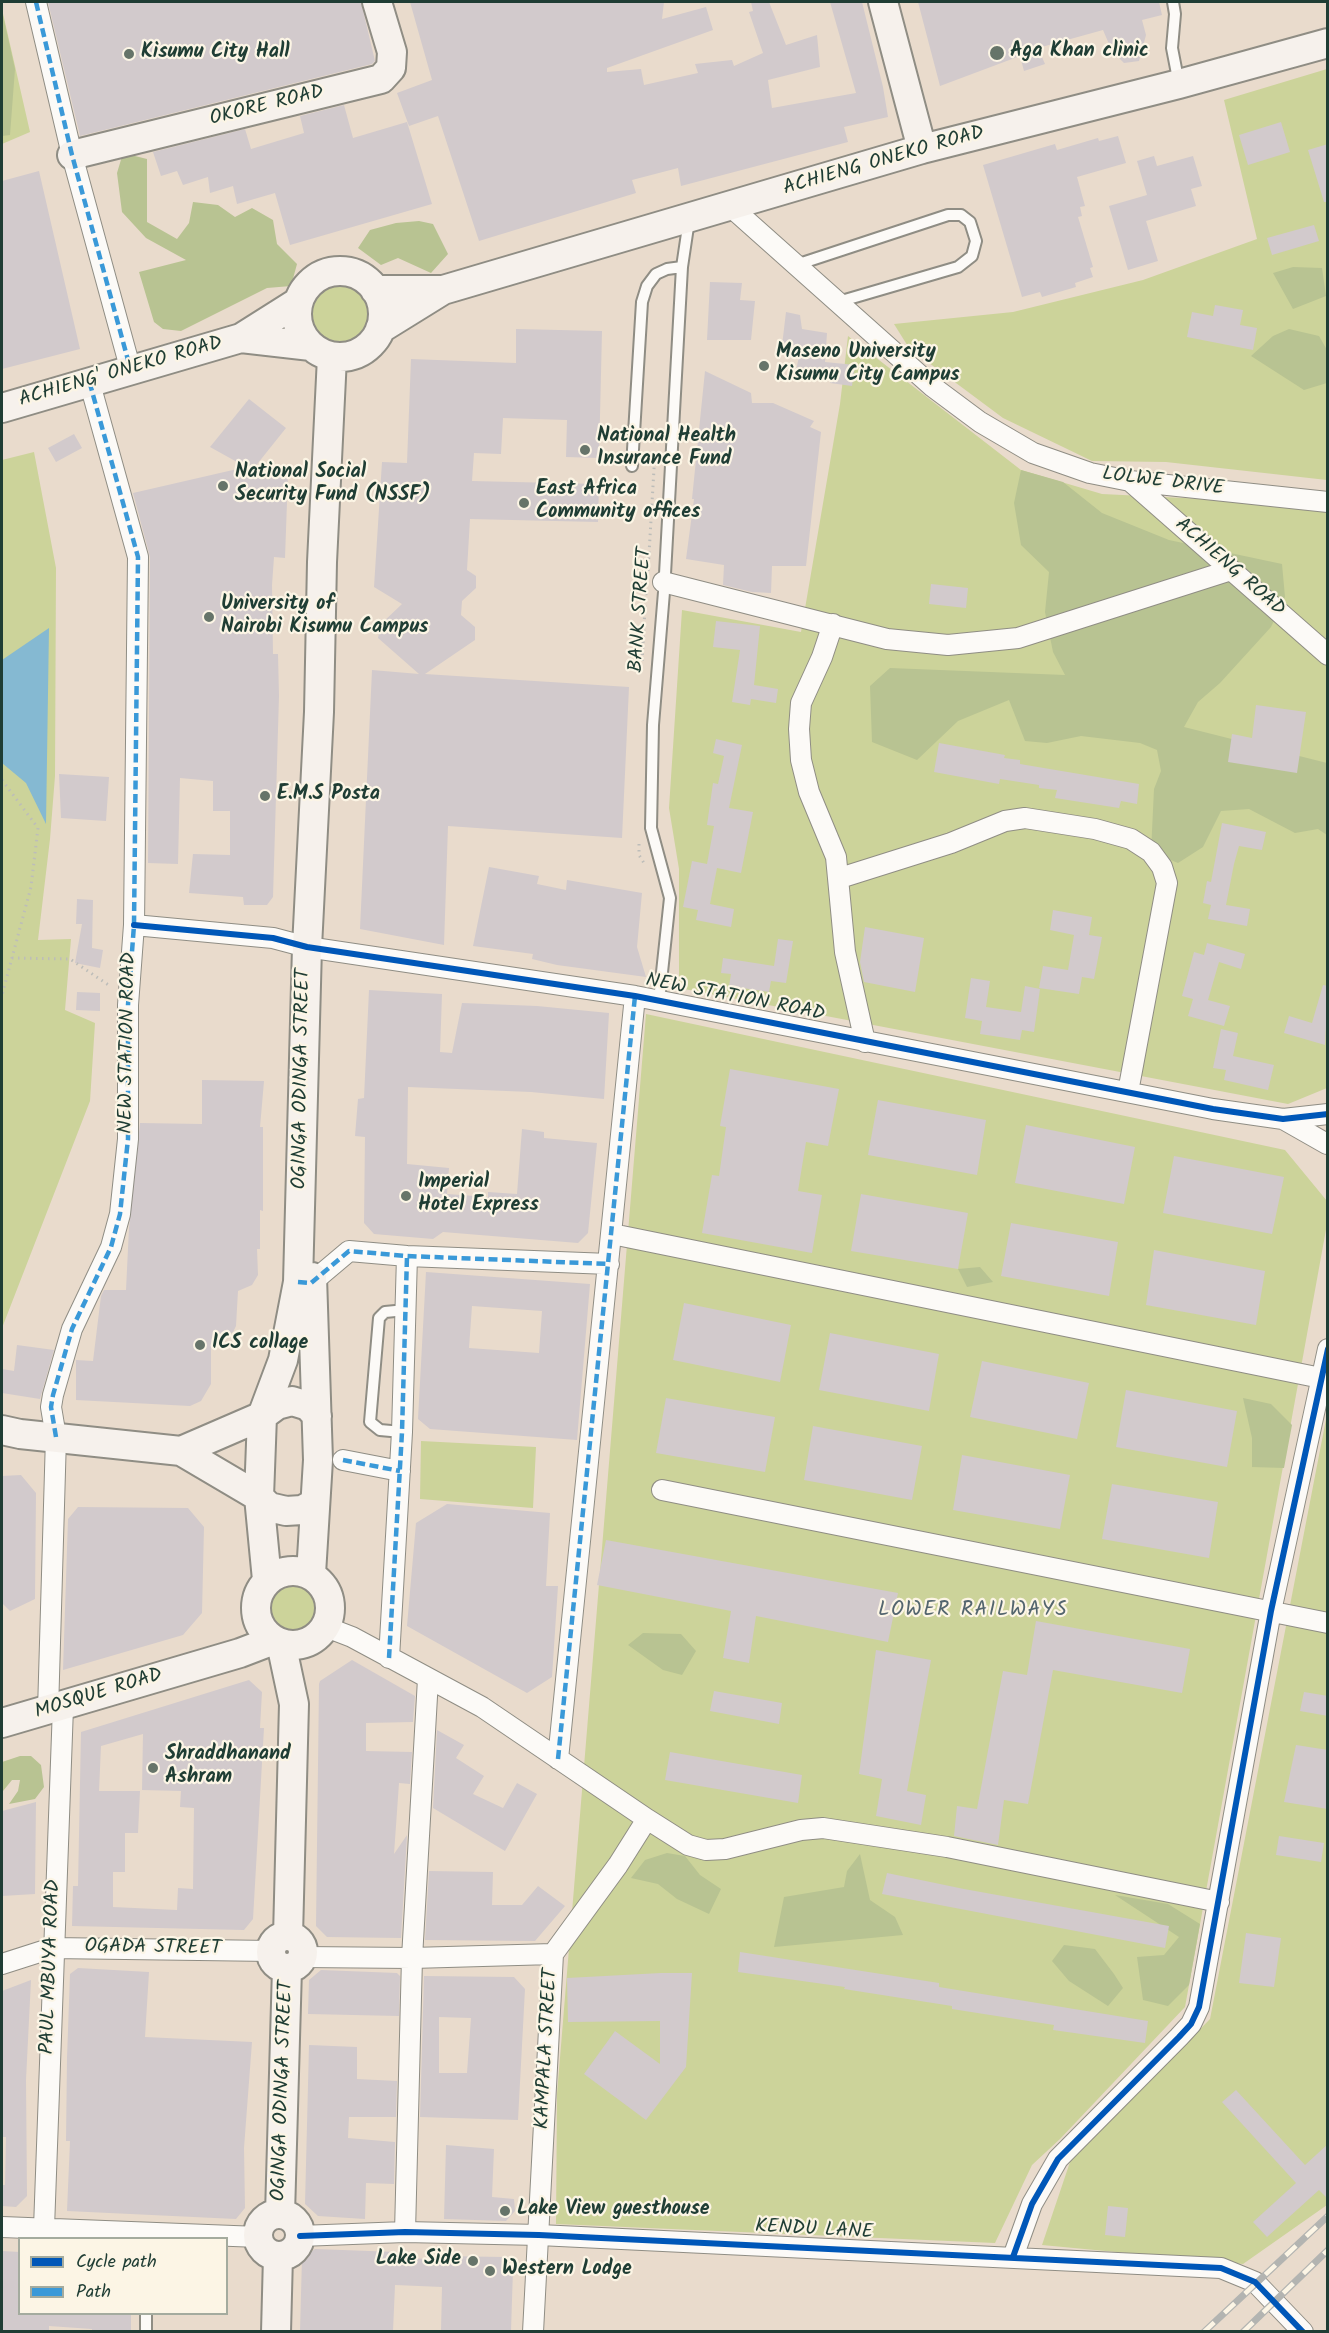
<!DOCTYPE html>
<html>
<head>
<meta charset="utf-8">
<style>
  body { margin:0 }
  #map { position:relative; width:1329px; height:2333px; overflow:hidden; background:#e9dbcc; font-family:Kalam,sans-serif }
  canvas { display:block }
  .frame { position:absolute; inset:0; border:3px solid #1f3d34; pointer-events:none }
  .legend { position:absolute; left:18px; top:2237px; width:210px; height:78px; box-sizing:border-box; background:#fcf5e5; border:2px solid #a4ab9e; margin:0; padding:8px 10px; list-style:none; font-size:18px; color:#1f3d34 }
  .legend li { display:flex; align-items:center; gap:12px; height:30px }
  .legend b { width:30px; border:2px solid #a4ab9e }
</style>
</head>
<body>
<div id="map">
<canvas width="1329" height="2333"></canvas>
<div class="frame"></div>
<ul class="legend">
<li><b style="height:8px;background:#0057b8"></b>Cycle path</li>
<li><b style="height:8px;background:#3a99d8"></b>Path</li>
</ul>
</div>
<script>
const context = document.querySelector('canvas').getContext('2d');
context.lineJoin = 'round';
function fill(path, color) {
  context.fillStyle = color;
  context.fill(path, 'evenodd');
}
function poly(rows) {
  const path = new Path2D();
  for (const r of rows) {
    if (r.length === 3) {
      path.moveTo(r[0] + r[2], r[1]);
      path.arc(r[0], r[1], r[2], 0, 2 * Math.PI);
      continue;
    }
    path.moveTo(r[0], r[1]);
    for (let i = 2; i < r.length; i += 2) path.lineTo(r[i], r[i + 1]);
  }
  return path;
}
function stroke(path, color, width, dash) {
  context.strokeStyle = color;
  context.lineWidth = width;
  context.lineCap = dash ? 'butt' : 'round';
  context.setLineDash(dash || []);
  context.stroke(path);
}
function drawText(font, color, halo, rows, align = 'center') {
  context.font = font + ' Kalam,sans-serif';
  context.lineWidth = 4.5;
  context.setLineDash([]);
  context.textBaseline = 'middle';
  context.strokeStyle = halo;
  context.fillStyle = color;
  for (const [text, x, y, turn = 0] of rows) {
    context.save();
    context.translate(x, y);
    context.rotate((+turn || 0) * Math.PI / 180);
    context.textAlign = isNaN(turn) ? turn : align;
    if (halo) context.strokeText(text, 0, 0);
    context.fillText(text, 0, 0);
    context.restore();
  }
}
fill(poly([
  [2,9,30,132,2,144],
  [1327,69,1327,480,1166,462,1092,461,1003,418,909,348,894,324,1013,312,1143,280,1257,239,1224,100],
  [341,276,363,285,376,299,379,319,371,337,361,347,346,353,323,350,306,331,302,315,311,289,323,278],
  [848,336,1021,470,1102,494,1327,505,1327,1088,1288,1104,679,988,679,869,669,808,682,610,801,632,840,404],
  [34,452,56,568,55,776,50,839,38,940,71,939,65,1010,95,1023,90,1101,2,1328,2,460],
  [646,1014,1285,1150,1327,1201,1327,1224,1185,2007,1060,2139,1032,2165,995,2243,556,2224,557,2094],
  [1327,1414,1327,2205,1243,2264,1042,2245,1070,2162,1210,2019],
  [421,1441,536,1447,533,1508,420,1499],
  [285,1577,311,1581,324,1598,327,1611,323,1625,309,1636,289,1640,269,1632,264,1627,263,1596]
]), '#ccd39a');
fill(poly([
  [2,11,15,69,10,135,2,136],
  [123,153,147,159,147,222,177,239,189,223,193,202,218,205,235,217,252,208,273,220,277,244,297,264,291,286,267,288,181,331,163,329,154,322,139,272,186,260,146,238,122,212,117,173],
  [419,221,433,224,448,254,431,273,398,258,381,265,358,248,370,230,396,223],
  [1293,267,1322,268,1326,296,1293,309,1273,273],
  [1289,329,1319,336,1327,350,1327,383,1304,390,1251,356,1273,336],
  [1021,470,1063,482,1102,513,1169,540,1282,564,1285,597,1271,627,1220,683,1198,702,1184,727,1327,763,1327,835,1318,829,1295,833,1249,809,1221,811,1203,847,1178,863,1151,852,1154,789,1161,771,1157,750,1140,743,1081,736,1047,743,1025,741,1009,700,958,721,917,760,872,742,870,686,890,668,1065,675,1053,652,1045,612,1049,572,1021,545,1014,503],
  [980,1267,993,1282,967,1287,958,1269],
  [1243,1398,1271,1404,1292,1425,1284,1468,1252,1467,1252,1438],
  [643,1633,681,1634,696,1651,682,1675,663,1670,628,1645],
  [20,1756,31,1756,41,1765,44,1787,35,1799,9,1804,18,1791,20,1780,12,1780,3,1791,2,1762],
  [667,1853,685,1856,700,1875,721,1889,709,1914,677,1899,658,1884,631,1878,645,1860],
  [860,1854,870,1900,895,1917,903,1935,774,1947,784,1897,844,1887,847,1871],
  [1115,1895,1168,1904,1200,1924,1189,1985,1168,2006,1143,2000,1137,1957,1164,1955,1179,1937],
  [1064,1945,1095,1949,1114,1974,1123,1988,1108,2006,1069,1981,1052,1961]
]), '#b8c392');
fill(poly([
  [49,628,46,824,26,783,2,763,2,660]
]), '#85b9d2');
fill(poly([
  [48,2,361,2,375,61,372,64,80,136],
  [410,2,664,2,662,19,706,7,713,30,607,68,607,72,641,69,644,85,698,73,695,64,732,60,734,66,763,53,749,12,753,11,751,2,769,2,786,45,817,35,820,67,768,80,772,108,856,93,830,2,862,2,883,87,888,117,844,127,848,142,681,186,678,168,632,180,636,193,479,241,438,116,409,126,397,93,432,80],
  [918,2,1159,2,1162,15,1142,20,1146,35,1139,61,1124,63,1112,51,1103,30,1038,48,1045,64,1024,71,1020,56,940,86],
  [344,105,353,138,407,122,432,204,290,245,275,193,237,204,233,186,210,193,208,177,183,185,177,171,161,176,153,152,245,129,251,149,304,133,300,116],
  [1281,122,1290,152,1248,165,1239,135],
  [1118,136,1126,163,1077,177,1085,206,1080,207,1082,216,1078,217,1093,267,1090,268,1093,277,1075,283,1076,287,1042,297,1040,292,1022,297,983,165,1055,144,1057,150,1098,138,1099,141],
  [1328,144,1328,202,1324,202,1308,150],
  [1154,156,1157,166,1193,156,1202,186,1191,189,1196,206,1146,221,1158,261,1128,270,1109,206,1147,195,1137,161],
  [39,171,80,349,2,369,2,181],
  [1314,225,1319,241,1272,255,1267,238],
  [710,282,742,283,740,300,755,301,751,340,707,340],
  [1215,305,1243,310,1240,325,1257,328,1253,350,1187,337,1192,312,1213,316],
  [786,312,800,315,802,329,827,333,825,362,855,365,852,386,830,383,831,380,796,371,799,356,781,354],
  [516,329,602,331,599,458,566,457,567,420,503,418,501,454,474,453,472,481,599,484,598,522,470,519,467,570,476,576,476,588,462,601,461,615,475,627,475,640,425,674,629,687,622,838,448,826,444,945,360,929,372,670,419,674,378,638,381,624,402,604,374,587,382,462,407,463,411,359,516,363],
  [705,371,751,393,752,403,773,403,814,421,810,427,821,432,806,566,772,566,771,593,752,592,723,585,724,565,686,559,694,499,692,499],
  [249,399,286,428,250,473,288,474,285,558,274,557,272,585,273,654,278,654,279,696,273,897,267,905,244,905,243,897,189,893,193,854,230,855,230,811,213,811,213,781,180,778,178,864,148,863,150,557,133,493,246,467,210,447],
  [74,434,82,448,56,462,48,448],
  [931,584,968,588,966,608,929,604],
  [716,621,760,626,754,685,778,689,776,703,751,699,750,705,732,702,740,650,713,647],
  [1256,705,1306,712,1297,773,1228,762,1232,734,1252,738],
  [716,739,742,745,729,808,753,812,741,873,717,868,710,904,734,909,731,927,696,920,698,910,683,907,692,861,707,864,714,826,707,825,713,783,718,784,724,756,713,753],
  [939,743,1005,755,1004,758,1020,760,1020,764,1139,784,1137,804,1121,801,1119,808,1055,798,1057,790,1039,788,1039,785,1000,779,999,784,934,772],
  [59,774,109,777,106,821,61,818],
  [1222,823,1266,832,1262,850,1239,846,1234,864,1226,905,1250,909,1247,926,1208,919,1211,905,1203,903,1207,881,1211,882],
  [489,867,539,876,537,884,566,890,567,880,642,893,637,947,646,977,557,965,532,959,533,954,473,946],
  [77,899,93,900,92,948,103,950,100,968,75,963,82,924,76,924],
  [1053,910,1092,917,1089,935,1102,937,1094,979,1082,977,1079,994,1039,988,1043,966,1068,970,1074,935,1050,930],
  [865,927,924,938,915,992,864,982,860,962],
  [778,939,793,941,786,983,771,981,769,992,729,986,731,974,721,973,723,958,774,966],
  [1207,943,1245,954,1241,969,1219,962,1208,1000,1230,1006,1224,1026,1188,1016,1193,999,1182,996,1194,952,1204,955],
  [971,978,990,981,986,1007,1021,1012,1025,986,1040,989,1034,1032,1022,1030,1020,1040,980,1034,982,1021,965,1018],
  [1323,985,1328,986,1325,1045,1284,1033,1289,1016,1312,1023],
  [369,990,442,994,440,1052,452,1053,462,1003,537,1006,609,1013,604,1099,531,1092,408,1087,407,1164,449,1168,447,1194,488,1197,488,1192,517,1194,522,1129,544,1132,544,1138,597,1143,588,1233,578,1243,443,1232,433,1239,374,1234,364,1223,365,1137,355,1136,358,1099,364,1098],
  [77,992,100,993,100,1011,76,1010],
  [1221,1029,1238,1033,1233,1056,1274,1065,1268,1090,1224,1080,1226,1070,1213,1068],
  [730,1069,839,1089,828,1146,806,1142,798,1191,822,1195,812,1253,702,1233,712,1175,719,1176,726,1127,720,1126],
  [202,1080,264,1081,260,1127,263,1127,263,1211,260,1210,260,1249,257,1249,258,1275,252,1285,238,1291,236,1326,233,1332,211,1347,211,1384,201,1401,190,1406,76,1400,76,1360,93,1361,101,1296,104,1290,126,1290,129,1228,140,1123,202,1124],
  [878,1100,986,1120,977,1175,868,1155],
  [1026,1125,1135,1147,1124,1204,1015,1183],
  [1174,1156,1284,1177,1272,1234,1163,1213],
  [861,1194,968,1213,958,1269,851,1251],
  [1011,1223,1118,1242,1109,1296,1001,1276],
  [1154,1250,1265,1271,1256,1325,1146,1305],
  [426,1272,590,1284,577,1440,430,1429,418,1419],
  [472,1306,542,1311,539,1353,469,1348],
  [684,1303,791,1325,780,1382,673,1360],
  [830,1333,939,1354,929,1411,819,1390],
  [17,1345,54,1350,40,1399,2,1393,2,1369,14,1371],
  [982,1361,1089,1383,1077,1439,970,1417],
  [1126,1390,1237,1411,1227,1467,1116,1447],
  [666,1398,775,1417,765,1472,656,1453],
  [813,1426,922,1446,912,1500,804,1480],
  [962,1455,1070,1475,1060,1529,953,1510],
  [21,1475,36,1493,35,1599,10,1611,2,1603,2,1476],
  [1112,1484,1218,1502,1209,1558,1102,1539],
  [447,1504,550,1513,546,1586,558,1586,552,1677,527,1693,407,1626,416,1523],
  [78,1507,188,1508,204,1527,202,1613,183,1635,63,1670,68,1519],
  [606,1540,898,1593,888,1642,756,1616,749,1663,723,1658,731,1611,597,1585],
  [1036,1621,1190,1649,1182,1693,1053,1670,1028,1804,1004,1800,998,1845,954,1836,957,1806,977,1809,1003,1671,1027,1675],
  [876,1650,931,1660,907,1791,926,1795,921,1825,876,1816,882,1779,859,1774],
  [352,1660,415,1696,413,1722,366,1723,366,1751,412,1752,410,1784,399,1783,394,1854,407,1835,401,1938,327,1937,316,1926,319,1684,320,1681],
  [249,1680,262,1692,260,1728,264,1728,253,1919,244,1930,72,1926,73,1886,78,1886,81,1732],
  [143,1734,142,1790,181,1791,180,1807,194,1808,193,1889,178,1888,177,1910,113,1907,113,1872,125,1872,125,1833,138,1833,140,1791,99,1791,101,1746],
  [714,1691,782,1703,779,1724,710,1711],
  [1304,1692,1328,1696,1328,1716,1300,1711],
  [437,1730,464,1745,456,1758,484,1776,473,1794,503,1808,517,1783,537,1794,505,1851,433,1808],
  [1296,1745,1328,1750,1328,1809,1284,1802],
  [670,1752,802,1775,798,1803,665,1780],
  [36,1802,35,1894,2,1896,2,1811],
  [1279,1836,1324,1843,1321,1862,1276,1855],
  [429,1871,493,1872,492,1905,522,1905,538,1886,565,1906,535,1941,425,1940],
  [887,1873,964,1889,1169,1926,1165,1948,882,1894],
  [1246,1933,1281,1938,1274,1987,1239,1983],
  [740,1952,939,1983,939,1987,1148,2021,1145,2043,1053,2030,1054,2025,952,2009,952,2006,844,1989,845,1987,738,1972],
  [78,1968,149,1972,145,2037,252,2042,244,2148,245,2208,236,2219,67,2211,70,2141,66,2141,67,2058,70,1974],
  [321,1970,397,1973,400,1976,399,2016,308,2014,309,1980],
  [661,1973,692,1973,686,2067,646,2120,584,2074,615,2031,660,2064,660,2021,568,2022,567,1978],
  [424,1976,514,1977,525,1989,518,2120,420,2117],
  [439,2017,471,2018,467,2073,439,2073],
  [31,1980,26,2080,27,2196,16,2207,2,2206,2,2185,5,2185,6,2137,2,2137,2,1991],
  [309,2045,357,2047,357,2079,397,2081,396,2117,349,2117,348,2138,395,2142,394,2184,366,2183,365,2219,318,2216,305,2204],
  [1236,2090,1305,2165,1328,2144,1328,2199,1319,2190,1267,2237,1253,2222,1296,2183,1222,2102],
  [446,2145,494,2149,492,2197,514,2199,515,2211,506,2221,444,2219],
  [1108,2206,1128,2208,1125,2237,1105,2235],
  [315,2249,396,2252,396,2257,442,2260,442,2256,504,2257,513,2269,511,2331,441,2331,442,2287,395,2285,393,2331,300,2331,302,2258],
  [2,2251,20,2252,20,2313,131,2313,131,2331,92,2331,92,2329,49,2326,49,2331,2,2331]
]), '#d2cacc');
const lane = poly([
  [1173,2,1175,14,1172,48,1179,84],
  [796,265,948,215,961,215,970,222,976,241,972,256,958,267,838,302],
  [632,466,642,302,647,286,656,274,667,269,682,267],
  [659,1000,670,898,651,828,653,725,664,592,682,267,689,220],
  [402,1432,380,1430,370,1422,379,1318,385,1312,406,1310],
  [146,2332,146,2314]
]);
const street = poly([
  [36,2,72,155,131,371],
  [731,207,933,387,980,422,1033,453,1090,473,1130,481,1328,502],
  [1130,481,1328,655],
  [663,582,887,639,948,645,1018,638,1231,570],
  [833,624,822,657,801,703,799,729,801,760,809,792,836,857,845,952,865,1042],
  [840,878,951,843,1005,821,1025,818,1095,829,1131,839,1151,852,1162,867,1167,883,1128,1092],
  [134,925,273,938,307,947,635,996,1213,1109,1283,1119,1328,1114],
  [1283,1119,1327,1144],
  [612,1234,1321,1378],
  [304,1282,311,1283,349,1251,407,1256,609,1264],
  [343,1460,400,1471],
  [662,1490,1328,1623],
  [326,1627,352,1637,482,1707,647,1819,618,1865,553,1954,533,2332],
  [389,1658,402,1432,407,1256],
  [48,1711,56,1437,51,1407,53,1395,72,1329,111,1247,120,1214,128,1139,128,1005,134,925,138,557,90,384],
  [558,1759,635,996],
  [647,1819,688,1845,706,1850,725,1849,801,1830,823,1828,947,1847,1219,1902],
  [303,1957,412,1958,553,1954],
  [2,1964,52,1948,272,1951],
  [2,2227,259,2237],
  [44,2228,63,1707],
  [405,2232,412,1958,428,1679],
  [300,2236,405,2232,539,2235,1221,2268,1255,2282,1303,2332],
  [1013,2257,1032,2204,1058,2159,1179,2037,1191,2024,1199,2007,1271,1611,1328,1349]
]);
const secondary = poly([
  [883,2,922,149],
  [72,155,381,79,391,68,392,52,377,2],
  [340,314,43],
  [375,290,443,290,922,149,1179,84,1328,43],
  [380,329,443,290],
  [241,338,311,346],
  [2,408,241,338,298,302],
  [2,1430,20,1434,181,1451,259,1497,269,1507,286,1511,302,1510,315,1503],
  [181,1451,262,1416,277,1405,292,1401,308,1406,317,1416],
  [293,1608,37],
  [311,1574,318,1460,312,1277],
  [267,1580,259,1497,262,1416,283,1360,298,1282,307,947,319,712,322,562,332,357],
  [281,1643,294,1704,288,1936],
  [2,1723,240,1653,274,1640],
  [287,1952,16],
  [280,2214,287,1968],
  [279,2235,21],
  [276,2332,278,2256]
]);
stroke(lane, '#8f8d84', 14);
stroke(street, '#8f8d84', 22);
stroke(secondary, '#8f8d84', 32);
stroke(poly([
  [648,571,655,452],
  [642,661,646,592],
  [2,780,38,828,31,887,2,995],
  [639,844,639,855,644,863],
  [12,958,70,959,110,986]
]), '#bdbdb9', 3, [1.5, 4.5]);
stroke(lane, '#fcfaf7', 10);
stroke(street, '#fcfaf7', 20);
stroke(secondary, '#f6f1ec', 28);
const rail = poly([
  [1204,2332,1328,2216],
  [1243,2332,1328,2250]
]);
stroke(rail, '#b3b4b1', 7);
stroke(rail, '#fcf5e5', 4.5, [14]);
stroke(poly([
  [36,2,72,155,131,371],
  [298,1282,311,1283,349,1251,407,1256,609,1264],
  [56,1437,51,1407,53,1395,72,1329,111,1247,120,1214,128,1139,128,1005,134,925,138,557,90,384],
  [343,1460,400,1471],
  [389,1658,402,1432,407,1256],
  [558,1759,635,996]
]), '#3a99d8', 4.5, [9, 4.5]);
stroke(poly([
  [134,925,273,938,307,947,635,996,1213,1109,1283,1119,1328,1114],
  [300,2236,405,2232,539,2235,1221,2268,1255,2282,1303,2332],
  [1013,2257,1032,2204,1058,2159,1179,2037,1191,2024,1199,2007,1271,1611,1328,1349]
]), '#0057b8', 6);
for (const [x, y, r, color] of [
  [997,53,8,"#667469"],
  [129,54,6,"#667469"],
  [764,366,6,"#667469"],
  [585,450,6,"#667469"],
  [223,486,6,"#667469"],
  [524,503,6,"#667469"],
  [209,617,6,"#667469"],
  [265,796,6,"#667469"],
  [406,1196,6,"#667469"],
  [200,1345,6,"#667469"],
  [153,1768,6,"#667469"],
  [505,2211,6,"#667469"],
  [473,2261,6,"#667469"],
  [490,2271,6,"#667469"]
]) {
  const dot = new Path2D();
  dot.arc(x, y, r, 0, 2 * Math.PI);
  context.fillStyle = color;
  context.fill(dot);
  stroke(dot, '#fcf5e5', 2);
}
drawText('bold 20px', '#1f3d34', '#fcf5e5', [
  ["Aga Khan clinic",1010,53],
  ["Kisumu City Hall",141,54],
  ["Maseno University",776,354],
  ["Kisumu City Campus",776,377],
  ["National Health",597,438],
  ["Insurance Fund",597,461],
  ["National Social",235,474],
  ["Security Fund (NSSF)",235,497],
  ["East Africa",536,491],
  ["Community offices",536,514],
  ["University of",221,606],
  ["Nairobi Kisumu Campus",221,629],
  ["E.M.S Posta",277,796],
  ["Imperial",418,1184],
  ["Hotel Express",418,1207],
  ["ICS collage",212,1345],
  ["Shraddhanand",165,1756],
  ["Ashram",165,1779],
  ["Lake View guesthouse",517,2211],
  ["Lake Side",461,2261,"right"],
  ["Western Lodge",502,2271]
], 'left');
drawText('20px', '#1f3d34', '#fcf5e5', [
  ["OKORE ROAD",267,107,-14],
  ["ACHIENG ONEKO ROAD",884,162,-16],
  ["ACHIENG' ONEKO ROAD",121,373,-16],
  ["LOLWE DRIVE",1163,483,7],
  ["ACHIENG ROAD",1229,568,41],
  ["BANK STREET",642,610,-86],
  ["NEW STATION ROAD",735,999,11],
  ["NEW STATION ROAD",129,1043,-89],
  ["OGINGA ODINGA STREET",303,1079,-89],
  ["MOSQUE ROAD",99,1695,-17],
  ["OGADA STREET",153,1949,1],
  ["PAUL MBUYA ROAD",52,1967,-88],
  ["KAMPALA STREET",548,2049,-87],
  ["OGINGA ODINGA STREET",284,2091,-88],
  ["KENDU LANE",814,2231,3]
]);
context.letterSpacing = '1.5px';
drawText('21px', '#53656e', '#fcf5e5', [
  ["LOWER RAILWAYS",973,1611]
]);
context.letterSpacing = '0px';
</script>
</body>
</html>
